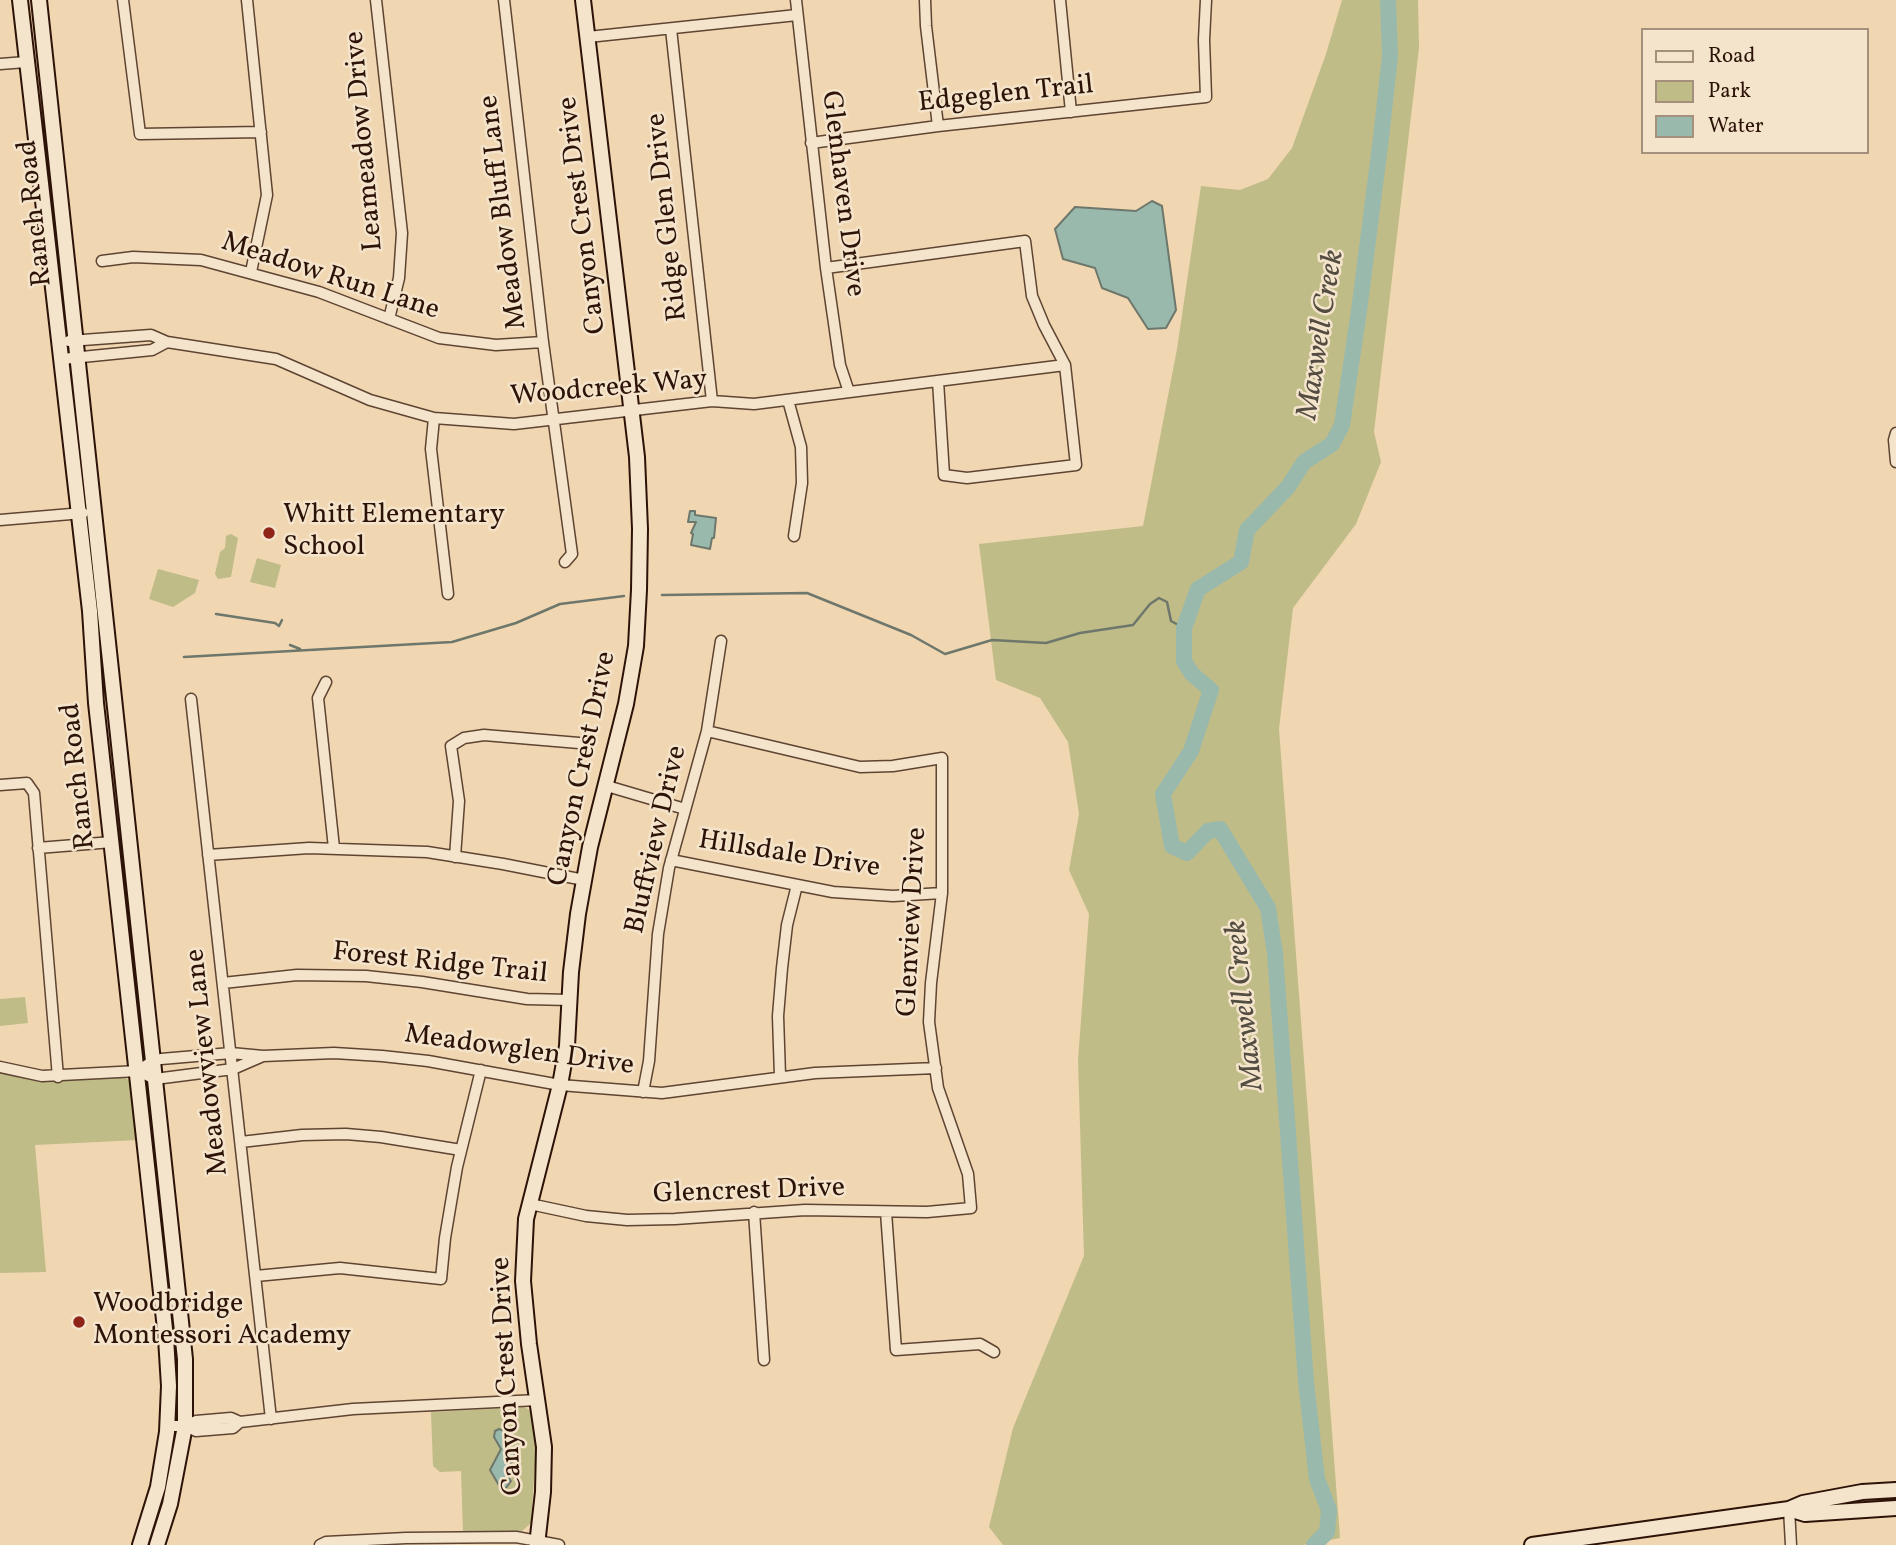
<!DOCTYPE html>
<html>
<head>
<meta charset="utf-8">
<style>
  body { margin:0 }
  #map { position:relative; width:1896px; height:1545px; overflow:hidden; background:#f0d6b1; font-family:Vollkorn,serif }
  canvas { display:block }
  .legend { position:absolute; left:1641px; top:28px; width:228px; height:126px; box-sizing:border-box; background:#f5e4cc; border:2px solid #a5907d; margin:0; padding:9px 12px; list-style:none; font-size:21px; color:#2d1307 }
  .legend li { display:flex; align-items:center; gap:14px; height:35px }
  .legend b { width:35px; border:2px solid #a5907d }
</style>
</head>
<body>
<div id="map">
<canvas width="1896" height="1545"></canvas>
<ul class="legend">
<li><b style="height:9px;background:#f5e4cc"></b>Road</li>
<li><b style="height:19px;background:#bfbc88"></b>Park</li>
<li><b style="height:19px;background:#9ab9ad"></b>Water</li>
</ul>
</div>
<script>
const context = document.querySelector('canvas').getContext('2d');
context.lineJoin = 'round';
function fill(path, color) {
  context.fillStyle = color;
  context.fill(path, 'evenodd');
}
function poly(rows) {
  const path = new Path2D();
  for (const r of rows) {
    path.moveTo(r[0], r[1]);
    for (let i = 2; i < r.length; i += 2) path.lineTo(r[i], r[i + 1]);
  }
  return path;
}
function stroke(path, color, width, dash) {
  context.strokeStyle = color;
  context.lineWidth = width;
  context.lineCap = dash ? 'butt' : 'round';
  context.setLineDash(dash || []);
  context.stroke(path);
}
function drawText(font, color, halo, rows, align = 'center') {
  context.font = font + ' Vollkorn,serif';
  context.lineWidth = 5;
  context.setLineDash([]);
  context.textBaseline = 'middle';
  context.strokeStyle = halo;
  context.fillStyle = color;
  for (const [text, x, y, turn = 0] of rows) {
    context.save();
    context.translate(x, y);
    context.rotate((+turn || 0) * Math.PI / 180);
    context.textAlign = isNaN(turn) ? turn : align;
    if (halo) context.strokeText(text, 0, 0);
    context.fillText(text, 0, 0);
    context.restore();
  }
}
fill(poly([
  [1342,0,1418,0,1419,48,1374,432,1381,462,1356,524,1293,608,1279,729,1340,1538,1303,1545,1003,1545,989,1527,1013,1428,1084,1256,1078,1060,1089,914,1069,870,1079,814,1068,742,1040,698,996,680,979,544,1143,526,1177,349,1201,186,1240,190,1268,179,1292,148,1326,54],
  [231,534,238,538,231,577,218,579,215,574,220,552,225,548,226,536],
  [257,558,281,565,275,588,250,582],
  [158,569,199,580,195,593,173,607,149,599],
  [25,997,28,1023,0,1026,0,999],
  [0,1074,49,1082,124,1077,133,1083,139,1140,35,1145,46,1272,0,1273],
  [525,1407,530,1411,536,1450,531,1523,522,1531,463,1532,461,1471,440,1472,433,1466,431,1412]
]), '#bfbc88');
const water = poly([
  [1152,201,1162,206,1176,310,1166,328,1148,329,1128,298,1102,288,1095,268,1063,259,1055,229,1075,207,1136,211,1152,201],
  [690,511,695,511,695,515,716,518,714,538,712,538,710,549,691,545,693,534,691,533,696,522,688,522,690,511],
  [499,1429,507,1432,507,1447,512,1449,516,1457,507,1468,507,1476,511,1481,506,1488,500,1487,490,1470,501,1449,494,1437,495,1431,499,1429]
]);
fill(water, '#9ab9ad');
stroke(water, '#6e776b', 2);
stroke(poly([
  [662,595,807,593,911,635,945,654,992,640,1046,643,1080,633,1133,625,1150,604,1159,598,1167,602,1171,621,1184,628],
  [216,614,275,623,279,626,282,620],
  [290,645,300,649],
  [184,657,452,642,516,623,560,604,624,596]
]), '#6e776b', 2.5);
stroke(poly([
  [1314,1545,1327,1532,1329,1510,1317,1479,1306,1382,1275,953,1268,908,1220,829,1208,831,1187,853,1172,846,1163,794,1191,751,1211,690,1192,674,1184,661,1184,628,1198,589,1241,562,1247,530,1288,487,1304,462,1332,444,1342,425,1359,311,1381,138,1390,56,1388,0]
]), '#9ab9ad', 16);
const street = poly([
  [123,0,140,134,261,132],
  [247,0,267,195,251,272],
  [376,0,402,233,399,278,389,319],
  [504,0,543,342,572,554,565,562],
  [796,0,826,268,840,365,849,392],
  [925,0,926,26,938,126],
  [1060,0,1071,112],
  [671,29,712,401],
  [588,37,797,15],
  [0,64,26,62],
  [811,143,938,126,1206,97,1204,40,1206,0],
  [102,261,133,257,201,260,319,292,439,338,496,345,543,342],
  [826,268,1025,241,1032,296,1044,325,1065,365,1076,465,967,478,944,475,938,381],
  [69,341,151,335,167,342,276,359,370,400,434,418,514,424,712,401,754,404,1065,365],
  [62,359,152,350,167,342],
  [788,400,801,447,802,483,794,536],
  [434,418,431,449,448,594],
  [1896,433,1894,440,1896,462],
  [0,520,83,513],
  [326,682,318,698,334,848],
  [191,699,271,1419],
  [0,785,27,783,34,793,58,1077],
  [607,786,685,809],
  [38,848,112,842],
  [208,855,309,848,427,852,503,864,584,880],
  [455,857,459,801,451,746,464,738,484,735,579,743],
  [671,860,833,892,893,896,942,893],
  [223,983,297,975,366,976,422,982,527,999,570,1000],
  [263,1056,334,1053,382,1056,428,1061,560,1085,662,1093,815,1073,936,1068],
  [0,1067,42,1076,138,1071,155,1079,233,1069,263,1056,231,1053,161,1059,153,1061,138,1071],
  [780,1076,778,1016,782,968,787,925,797,885],
  [643,1092,649,1061,658,934,669,868,707,731,721,641],
  [241,1142,302,1135,346,1134,381,1137,461,1150],
  [530,1204,586,1216,627,1220,675,1219,805,1210,927,1212,971,1208,968,1174,938,1088,929,1022,931,983,942,893,942,758,893,766,860,767,707,731],
  [754,1212,764,1360],
  [886,1212,896,1350,980,1344,994,1352],
  [256,1276,340,1268,441,1279,445,1238,457,1167,481,1070],
  [167,1426,185,1426,196,1431,233,1428,240,1422],
  [185,1426,196,1421,231,1418,240,1422,353,1409,538,1400],
  [1789,1509,1791,1545],
  [320,1545,326,1542,406,1538,516,1537,559,1545]
]);
const secondary = poly([
  [20,0,90,611,96,703,166,1338,169,1386,167,1432,158,1487,140,1545],
  [39,0,185,1359,185,1426,170,1504,157,1545],
  [1789,1509,1805,1514,1896,1508],
  [537,1545,543,1492,544,1447,529,1344,523,1281,526,1219,560,1085,567,1046,571,972,578,914,590,847,626,704,636,646,639,590,640,529,637,457,583,0],
  [1532,1545,1789,1509,1803,1503,1862,1492,1896,1490]
]);
stroke(street, '#5e4432', 13);
stroke(secondary, '#2d1307', 18);
stroke(street, '#f5e4cc', 10);
stroke(secondary, '#f5e4cc', 14);
for (const [x, y, r, color] of [
  [269,533,7,"#8f2418"],
  [79,1322,7,"#8f2418"]
]) {
  const dot = new Path2D();
  dot.arc(x, y, r, 0, 2 * Math.PI);
  context.fillStyle = color;
  context.fill(dot);
  stroke(dot, '#f5e4cc', 2.5);
}
drawText('28px', '#2d1307', '#f5e4cc', [
  ["Edgeglen Trail",1006,96,-6],
  ["Leameadow Drive",366,141,-95],
  ["Glenhaven Drive",841,194,83],
  ["Meadow Bluff Lane",505,212,-97],
  ["Ranch Road",37,213,-96],
  ["Canyon Crest Drive",584,215,-97],
  ["Ridge Glen Drive",669,217,-96],
  ["Meadow Run Lane",330,278,18],
  ["Woodcreek Way",609,390,-5],
  ["Canyon Crest Drive",584,769,-78],
  ["Ranch Road",80,776,-96],
  ["Bluffview Drive",658,840,-77],
  ["Hillsdale Drive",789,856,9],
  ["Glenview Drive",914,922,-87],
  ["Forest Ridge Trail",440,965,6],
  ["Meadowglen Drive",519,1052,8],
  ["Meadowview Lane",209,1062,-96],
  ["Glencrest Drive",749,1193,-2],
  ["Canyon Crest Drive",509,1376,-93]
]);
drawText('28px', '#2d1307', '#f5e4cc', [
  ["Whitt Elementary",283,517],
  ["School",283,549],
  ["Woodbridge",93,1306],
  ["Montessori Academy",93,1338]
], 'left');
drawText('italic 30px', '#534d41', '#f5e4cc', [
  ["Maxwell Creek",1323,335,-81],
  ["Maxwell Creek",1247,1005,-96]
]);
</script>
</body>
</html>
